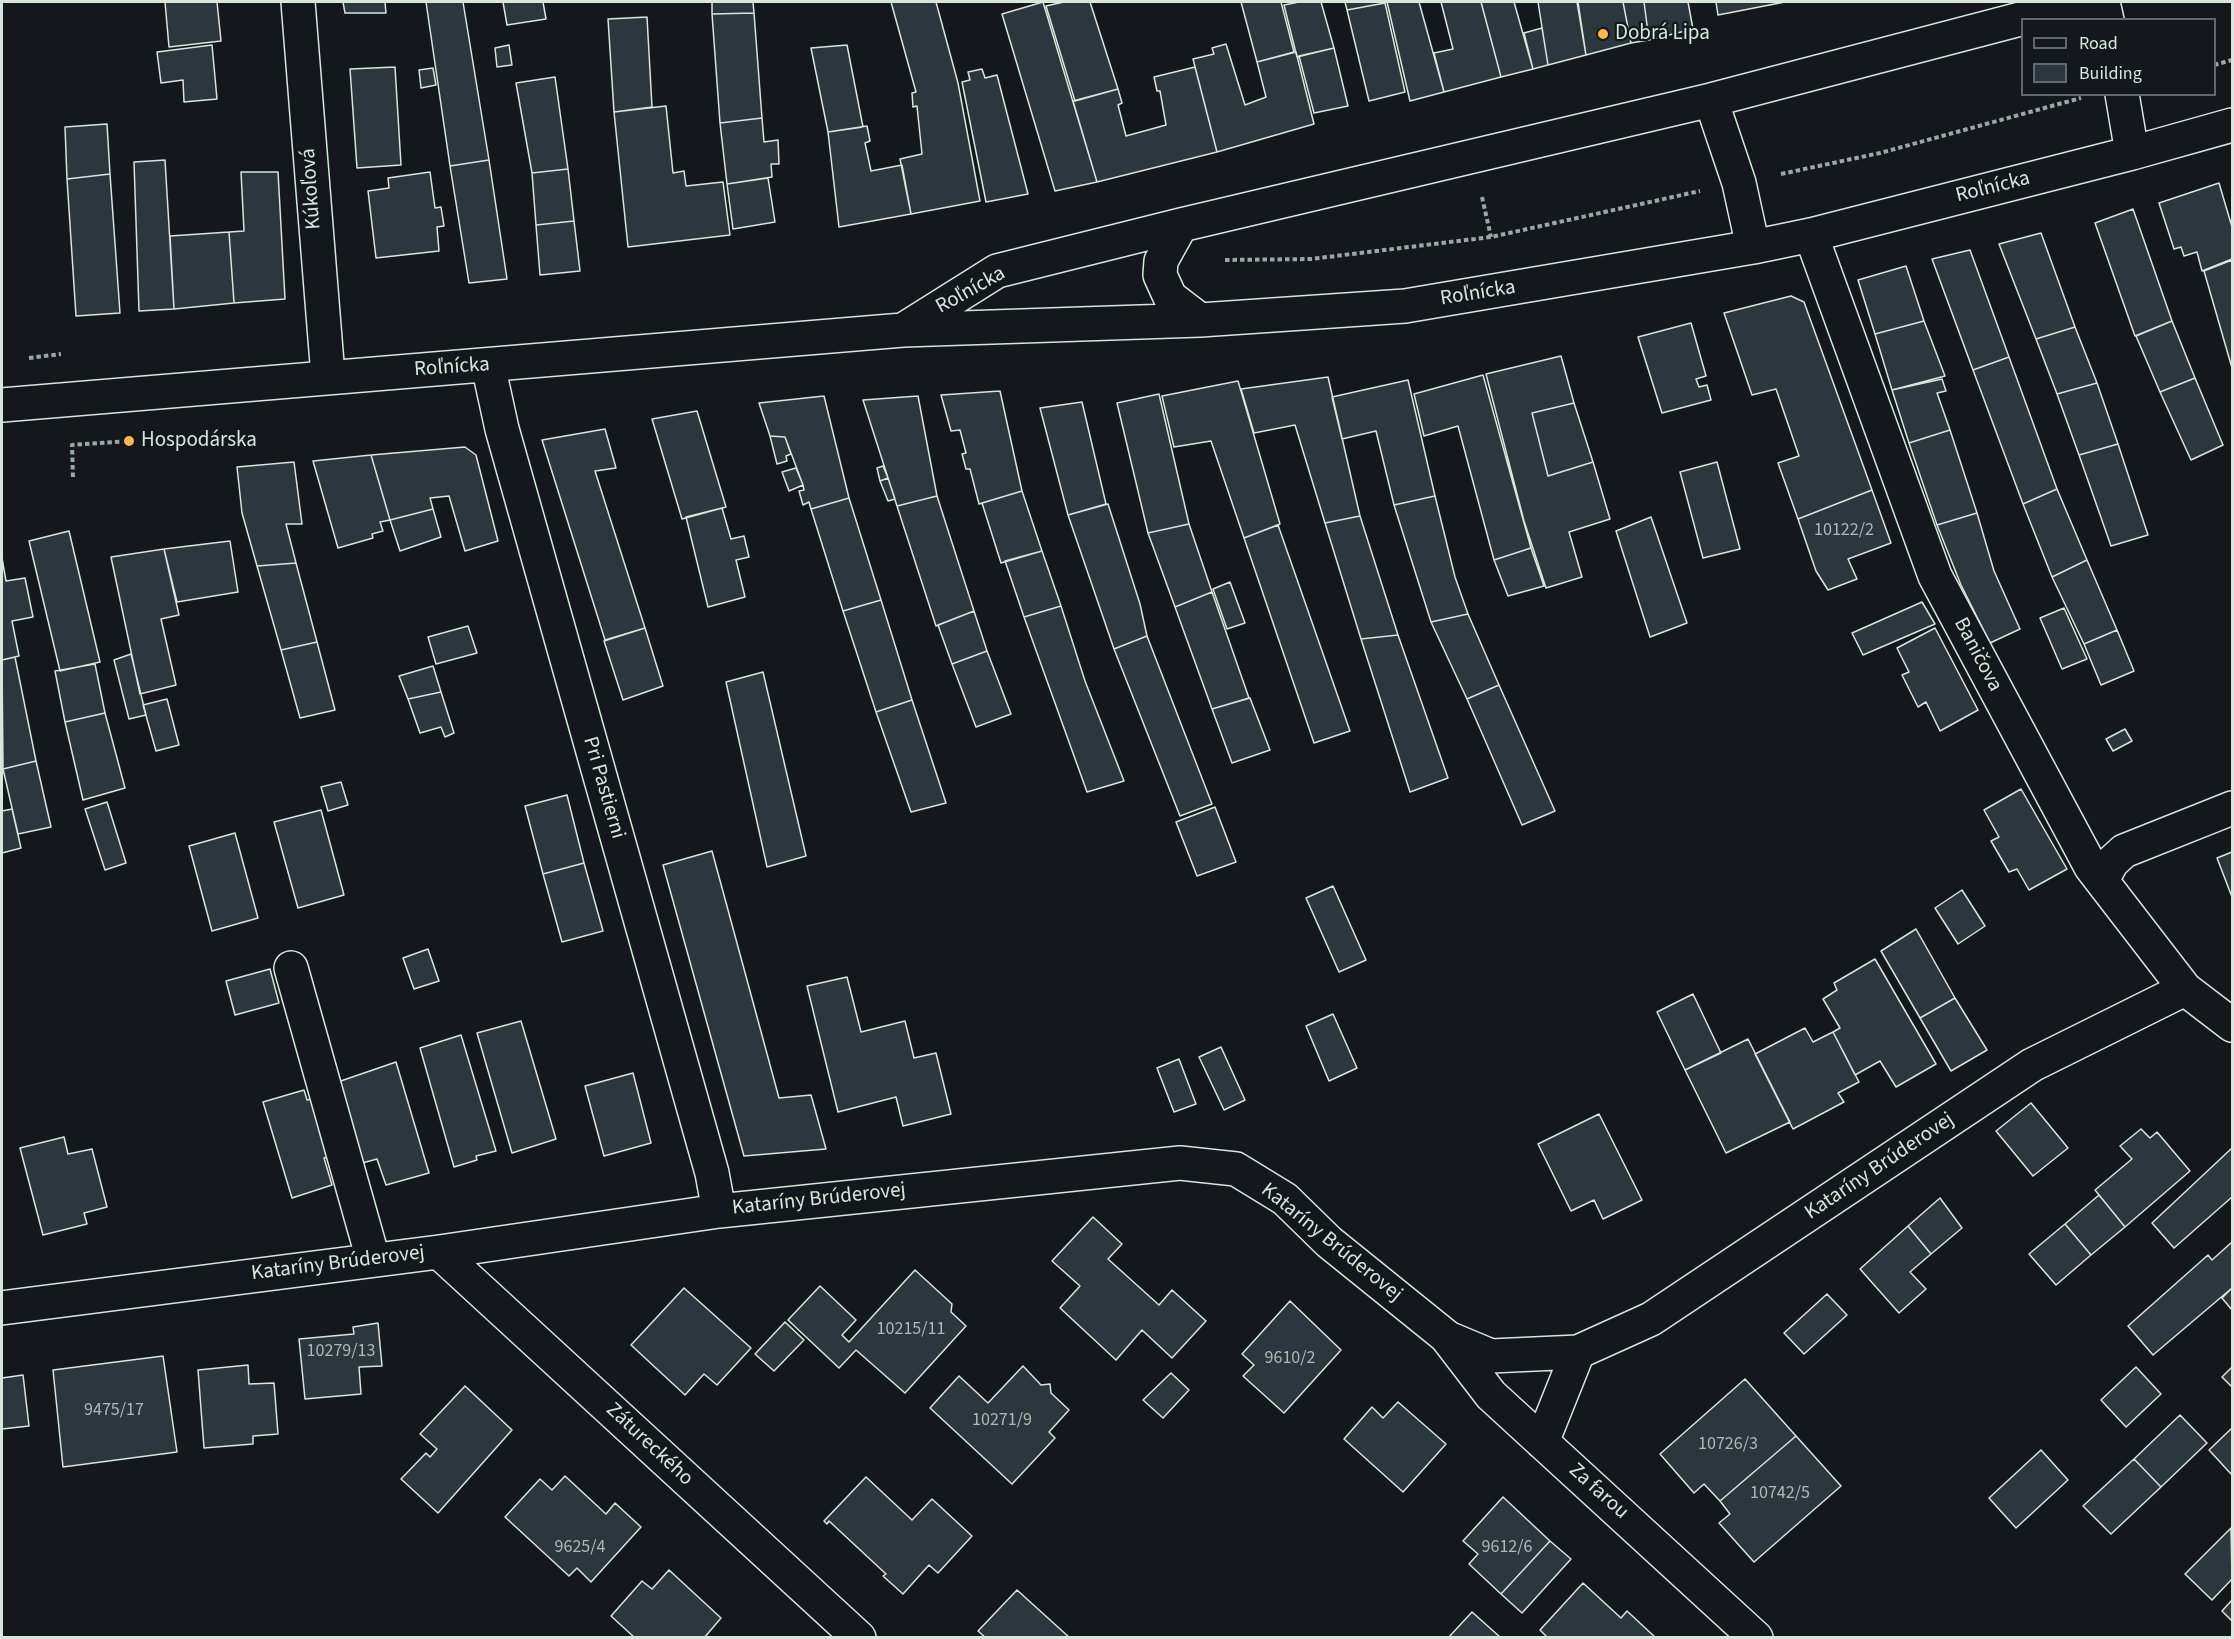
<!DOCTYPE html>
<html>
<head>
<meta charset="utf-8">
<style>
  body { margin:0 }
  #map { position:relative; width:2234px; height:1639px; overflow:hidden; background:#14181c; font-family:"Source Sans 3",sans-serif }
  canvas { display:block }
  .frame { position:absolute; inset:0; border:3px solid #d8e6dc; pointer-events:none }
  .legend { position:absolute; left:2021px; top:18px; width:195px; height:78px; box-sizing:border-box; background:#14181c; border:2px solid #626a69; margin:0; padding:8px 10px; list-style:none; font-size:18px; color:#d8e6dc }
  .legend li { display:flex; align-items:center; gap:12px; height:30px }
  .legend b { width:30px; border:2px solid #626a69 }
</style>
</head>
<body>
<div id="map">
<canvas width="2234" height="1639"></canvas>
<div class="frame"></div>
<ul class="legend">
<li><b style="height:8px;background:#14181c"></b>Road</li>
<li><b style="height:16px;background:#2c363c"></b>Building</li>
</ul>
</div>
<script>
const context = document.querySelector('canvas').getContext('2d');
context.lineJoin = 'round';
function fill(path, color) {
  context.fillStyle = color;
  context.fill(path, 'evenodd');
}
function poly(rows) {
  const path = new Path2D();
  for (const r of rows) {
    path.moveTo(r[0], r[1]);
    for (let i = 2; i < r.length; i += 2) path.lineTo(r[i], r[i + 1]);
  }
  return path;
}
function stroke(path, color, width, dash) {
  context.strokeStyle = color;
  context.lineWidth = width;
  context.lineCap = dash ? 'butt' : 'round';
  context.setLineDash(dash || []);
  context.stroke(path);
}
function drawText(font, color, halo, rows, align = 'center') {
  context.font = font + ' "Source Sans 3",sans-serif';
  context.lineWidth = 4.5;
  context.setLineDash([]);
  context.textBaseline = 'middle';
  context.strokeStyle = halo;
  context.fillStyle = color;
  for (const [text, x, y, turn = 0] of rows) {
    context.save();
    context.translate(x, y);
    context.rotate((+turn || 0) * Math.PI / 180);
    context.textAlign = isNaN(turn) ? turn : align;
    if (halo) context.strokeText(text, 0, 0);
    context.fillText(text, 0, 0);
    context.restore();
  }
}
const building = poly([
  [165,2,217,2,221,41,169,47,165,2],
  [343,2,385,2,386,13,345,13,343,2],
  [426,2,463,2,489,160,450,166,426,2],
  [503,2,543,2,546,19,507,25,503,2],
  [712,2,753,2,754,13,712,14,712,2],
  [891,2,936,2,958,83,980,201,911,214,900,159,922,154,917,106,913,107,912,93,916,92,891,2],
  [1043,2,1097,182,1055,191,1002,14,1043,2],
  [1064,2,1090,2,1118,89,1075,101,1046,6,1064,2],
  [1241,2,1281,2,1294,52,1257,62,1241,2],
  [1299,2,1321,2,1334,48,1297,57,1284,5,1299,2],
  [1345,2,1385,2,1385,3,1347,10,1345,2],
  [1387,2,1419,2,1444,92,1410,101,1387,2],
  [1441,2,1481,2,1501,77,1444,92,1434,53,1453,49,1441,2],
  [1481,2,1514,2,1533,69,1501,77,1481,2],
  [1538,2,1577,2,1586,55,1548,65,1538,2],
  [1578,2,1623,2,1631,43,1586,55,1578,2],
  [1623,2,1644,2,1649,40,1631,43,1623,2],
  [1644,2,1688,2,1693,29,1649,40,1644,2],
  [1716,2,1785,2,1718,15,1716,2],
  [1385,3,1405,92,1369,101,1347,10,1385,3],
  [754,13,762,118,720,123,712,14,754,13],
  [647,17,652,107,614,112,608,19,647,17],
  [1542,28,1548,65,1533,69,1524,33,1542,28],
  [1226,44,1245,105,1266,97,1257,62,1296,52,1314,124,1217,152,1193,59,1214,54,1212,48,1226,44],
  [212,45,217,99,184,102,183,80,161,83,157,52,212,45],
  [509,45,512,65,497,67,495,48,509,45],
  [847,45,863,127,828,132,811,48,847,45],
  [1334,48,1348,106,1314,113,1299,56,1334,48],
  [395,67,401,165,357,168,350,69,395,67],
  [1195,67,1217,152,1097,182,1073,101,1118,89,1122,103,1118,105,1126,136,1166,125,1160,91,1157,91,1154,77,1195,67],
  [433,68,436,85,421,88,419,70,433,68],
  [982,69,985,78,997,75,1028,194,986,202,962,82,970,80,968,72,982,69],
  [555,77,568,169,532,173,516,83,555,77],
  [666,106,673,173,684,171,686,186,723,182,730,235,628,247,614,112,666,106],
  [762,118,764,142,778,140,779,164,771,164,772,177,727,184,720,123,762,118],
  [107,124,110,174,67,179,65,127,107,124],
  [867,126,870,141,865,143,871,171,902,165,911,214,839,227,828,132,867,126],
  [165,160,174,309,139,311,134,162,165,160],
  [489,160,507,279,469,283,450,166,489,160],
  [568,169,574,221,536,225,532,173,568,169],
  [241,172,278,172,285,299,234,303,229,232,244,231,241,172],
  [430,172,435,208,441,207,444,226,437,227,439,251,376,258,368,191,389,188,388,178,430,172],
  [110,174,120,313,76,316,67,179,110,174],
  [768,178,775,222,733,229,727,184,768,178],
  [2219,183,2232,227,2232,259,2202,271,2197,252,2184,256,2181,247,2174,249,2159,203,2219,183],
  [2133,209,2172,321,2135,336,2095,223,2133,209],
  [574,221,580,271,540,275,536,225,574,221],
  [229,232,234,303,174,309,170,236,229,232],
  [2041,233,2075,327,2036,339,1999,244,2041,233],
  [1970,250,2009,357,1973,370,1932,259,1970,250],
  [2232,260,2232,368,2204,271,2232,260],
  [1906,266,1924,321,1875,334,1858,280,1906,266],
  [1791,296,1804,302,1872,490,1798,519,1778,463,1799,456,1776,389,1752,395,1724,313,1791,296],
  [1924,321,1945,376,1892,390,1875,334,1924,321],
  [2172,321,2195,378,2160,392,2136,336,2172,321],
  [1691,323,1706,376,1696,379,1699,387,1707,385,1711,400,1662,413,1638,337,1691,323],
  [2075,327,2097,383,2057,394,2036,339,2075,327],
  [1561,356,1574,403,1532,413,1548,476,1593,462,1610,519,1569,532,1582,577,1546,588,1524,521,1486,374,1561,356],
  [2009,357,2057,489,2023,504,1973,370,2009,357],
  [1483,375,1531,548,1494,560,1458,426,1424,436,1414,394,1483,375],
  [1328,377,1360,516,1325,523,1295,425,1254,433,1241,389,1328,377],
  [2195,378,2223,445,2191,460,2160,392,2195,378],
  [1942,379,1946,391,1937,393,1950,430,1909,443,1892,390,1942,379],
  [1408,380,1435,496,1394,505,1376,431,1342,439,1332,397,1408,380],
  [1238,381,1280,524,1244,538,1211,441,1174,447,1162,396,1238,381],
  [2097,383,2118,444,2079,455,2057,394,2097,383],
  [1000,391,1022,491,979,504,970,469,966,469,962,454,966,453,960,430,951,431,941,395,1000,391],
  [1159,394,1189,524,1148,533,1117,403,1159,394],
  [824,396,849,498,811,509,809,502,803,505,799,491,804,490,803,485,785,437,770,436,759,403,824,396],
  [918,396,937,496,897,506,863,400,918,396],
  [1082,402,1106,504,1068,515,1040,408,1082,402],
  [1574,403,1593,462,1548,476,1532,413,1574,403],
  [697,411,726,507,682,519,652,419,697,411],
  [605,429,616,468,595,471,645,628,605,640,542,440,605,429],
  [1950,430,1977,513,1937,525,1909,443,1950,430],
  [770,436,785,437,791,454,786,456,787,461,777,464,770,436],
  [2118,444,2148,535,2111,546,2079,455,2118,444],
  [465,447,476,455,498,541,465,551,449,496,430,498,433,509,390,520,371,455,465,447],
  [371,455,390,520,380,522,383,531,372,534,373,538,338,548,313,461,371,455],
  [294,462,302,524,286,524,296,563,257,566,242,513,237,467,294,462],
  [1717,462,1740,549,1703,558,1680,472,1717,462],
  [883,466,888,478,880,481,877,468,883,466],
  [796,468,803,485,789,491,782,472,796,468],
  [888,478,895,499,888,501,880,481,888,478],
  [2057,489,2087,560,2052,577,2023,504,2057,489],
  [1872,490,1891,543,1848,559,1857,579,1828,590,1816,571,1798,519,1872,490],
  [1022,491,1042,551,1001,563,982,503,1022,491],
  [937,496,974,611,936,626,897,506,937,496],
  [1435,496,1455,577,1468,614,1431,622,1394,505,1435,496],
  [849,498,881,600,843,611,811,509,849,498],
  [1108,504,1140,604,1147,636,1114,649,1068,515,1108,504],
  [722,508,731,539,744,536,749,557,736,560,745,597,708,607,686,517,722,508],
  [433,509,441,537,400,551,390,520,433,509],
  [1977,513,1994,571,2020,629,1990,643,1961,585,1937,525,1977,513],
  [1360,516,1398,635,1361,639,1325,523,1360,516],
  [1651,517,1687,623,1650,637,1616,531,1651,517],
  [1189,524,1212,592,1175,607,1148,533,1189,524],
  [1278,525,1350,731,1314,743,1244,538,1278,525],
  [69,531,100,662,60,671,29,541,69,531],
  [230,541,238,592,177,602,164,549,230,541],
  [1531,548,1544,586,1508,596,1494,560,1531,548],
  [164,549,179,615,161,619,176,685,140,694,111,557,164,549],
  [1042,551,1061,606,1024,617,1005,561,1042,551],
  [2,558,6,581,25,578,33,617,12,621,19,656,2,660,2,558],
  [2087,560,2117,630,2084,644,2052,577,2087,560],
  [296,563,317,642,281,650,257,566,296,563],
  [1230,582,1245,623,1227,629,1213,589,1230,582],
  [1212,592,1249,698,1212,709,1175,607,1212,592],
  [881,600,912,700,876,712,843,611,881,600],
  [1922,602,1935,624,1863,655,1852,633,1922,602],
  [1061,606,1085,681,1124,781,1087,792,1024,617,1061,606],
  [2064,608,2087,659,2062,669,2040,618,2064,608],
  [974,611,987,651,952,664,938,625,974,611],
  [1468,614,1499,685,1467,699,1431,622,1468,614],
  [468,626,477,653,436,664,428,637,468,626],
  [645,628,663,686,623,700,604,641,645,628],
  [1935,628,1978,710,1940,731,1926,702,1918,707,1902,675,1909,672,1897,648,1935,628],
  [2117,630,2134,671,2101,685,2084,644,2117,630],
  [1398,635,1448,778,1410,792,1361,639,1398,635],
  [1147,636,1212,804,1180,816,1114,649,1147,636],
  [317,642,335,710,300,718,281,650,317,642],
  [987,651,1011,714,976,727,952,664,987,651],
  [131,654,146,715,129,719,114,660,131,654],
  [15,657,36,761,3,769,2,660,15,657],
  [95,664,105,713,65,722,55,671,95,664],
  [433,666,441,692,408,699,399,676,433,666],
  [763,672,806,856,767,867,726,682,763,672],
  [1499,685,1555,811,1522,825,1467,699,1499,685],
  [441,692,454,733,445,737,441,727,420,733,408,699,441,692],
  [1250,698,1270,750,1232,763,1212,709,1250,698],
  [167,699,179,745,156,751,143,705,167,699],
  [912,700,946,803,911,812,876,712,912,700],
  [105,713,125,788,83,800,65,722,105,713],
  [2125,729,2132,741,2113,751,2106,739,2125,729],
  [36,761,51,827,18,834,3,769,36,761],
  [341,782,348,805,328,811,321,787,341,782],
  [2021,789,2067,869,2029,890,2017,869,2009,872,1991,841,1999,837,1984,810,2021,789],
  [567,795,584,863,543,874,525,806,567,795],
  [107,802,126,863,105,870,85,809,107,802],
  [1215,807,1236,862,1197,876,1176,822,1215,807],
  [12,809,21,848,2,853,2,811,12,809],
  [321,810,344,895,298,908,274,822,321,810],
  [235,833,258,918,212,931,189,846,235,833],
  [712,851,779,1098,811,1095,826,1149,744,1156,663,865,712,851],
  [2232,852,2232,897,2217,858,2232,852],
  [584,863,603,931,562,942,543,874,584,863],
  [1333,886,1366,960,1339,972,1306,898,1333,886],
  [1962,890,1985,926,1958,944,1935,908,1962,890],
  [1916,929,1955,998,1920,1018,1881,951,1916,929],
  [428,949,439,981,414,989,403,958,428,949],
  [1875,959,1936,1064,1896,1087,1880,1061,1855,1075,1833,1032,1840,1028,1823,999,1837,990,1834,983,1875,959],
  [270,969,279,1003,235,1015,226,981,270,969],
  [847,977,861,1032,905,1021,914,1058,936,1053,951,1114,903,1126,896,1097,838,1112,807,986,847,977],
  [1693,994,1721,1053,1685,1070,1657,1012,1693,994],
  [1955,998,1987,1050,1951,1071,1920,1018,1955,998],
  [1333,1014,1357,1068,1329,1081,1306,1026,1333,1014],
  [521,1021,556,1139,512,1153,477,1033,521,1021],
  [1805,1028,1813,1042,1833,1032,1859,1082,1838,1093,1844,1102,1793,1129,1755,1054,1805,1028],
  [461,1035,496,1151,476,1156,477,1160,454,1167,420,1048,461,1035],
  [1748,1039,1790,1122,1726,1153,1685,1070,1748,1039],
  [1221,1047,1245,1100,1224,1110,1199,1057,1221,1047],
  [1179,1059,1196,1104,1174,1112,1157,1068,1179,1059],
  [396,1062,429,1173,386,1185,377,1159,355,1165,332,1084,396,1062],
  [633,1073,651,1143,604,1156,585,1086,633,1073],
  [304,1090,307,1100,311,1099,328,1157,324,1158,332,1185,292,1198,263,1102,304,1090],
  [2031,1103,2068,1148,2033,1176,1996,1131,2031,1103],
  [1599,1114,1642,1200,1603,1219,1594,1200,1571,1211,1538,1144,1599,1114],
  [2141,1129,2150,1138,2157,1132,2190,1171,2125,1227,2095,1190,2132,1159,2120,1146,2141,1129],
  [64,1137,68,1154,92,1149,107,1207,84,1213,87,1224,43,1235,20,1148,64,1137],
  [2232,1148,2232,1197,2174,1248,2152,1223,2232,1148],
  [2099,1195,2125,1227,2091,1255,2065,1224,2099,1195],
  [1940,1198,1962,1228,1931,1254,1908,1226,1940,1198],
  [1093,1217,1122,1244,1108,1259,1159,1305,1172,1290,1206,1321,1172,1358,1142,1330,1116,1360,1060,1308,1080,1286,1052,1261,1093,1217],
  [2065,1224,2091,1255,2056,1285,2029,1254,2065,1224],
  [1908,1226,1931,1254,1910,1272,1926,1289,1899,1313,1860,1269,1908,1226],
  [2232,1242,2232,1288,2153,1355,2128,1326,2208,1255,2212,1260,2232,1242],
  [915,1270,952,1304,951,1312,966,1326,905,1393,856,1350,839,1368,788,1320,820,1286,856,1320,842,1335,849,1342,915,1270],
  [684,1288,751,1348,717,1385,704,1374,685,1395,631,1345,684,1288],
  [2232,1288,2232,1310,2222,1298,2232,1288],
  [1827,1294,1847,1315,1804,1354,1784,1333,1827,1294],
  [1290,1301,1341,1350,1284,1413,1243,1376,1254,1365,1242,1354,1290,1301],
  [785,1322,804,1340,774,1371,755,1354,785,1322],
  [378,1323,382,1366,359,1367,361,1394,305,1399,299,1339,354,1334,353,1327,378,1323],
  [163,1356,177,1452,63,1467,53,1370,163,1356],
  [248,1365,249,1384,274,1383,278,1434,253,1436,253,1444,204,1448,198,1370,248,1365],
  [1023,1366,1041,1385,1050,1384,1051,1393,1069,1410,1049,1432,1055,1438,1012,1484,930,1408,959,1376,988,1403,1023,1366],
  [2136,1367,2161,1394,2126,1427,2101,1400,2136,1367],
  [2232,1367,2232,1387,2222,1377,2232,1367],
  [1171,1373,1189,1390,1163,1418,1143,1400,1171,1373],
  [23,1375,29,1426,2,1429,2,1378,23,1375],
  [1745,1379,1796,1436,1720,1501,1704,1484,1694,1493,1660,1454,1745,1379],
  [465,1386,512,1430,438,1513,401,1479,426,1453,430,1457,437,1449,420,1434,465,1386],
  [1398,1402,1446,1444,1403,1492,1344,1439,1372,1407,1383,1418,1398,1402],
  [2180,1415,2207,1443,2161,1487,2134,1459,2180,1415],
  [2232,1428,2232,1475,2209,1450,2232,1428],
  [1796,1436,1841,1486,1754,1562,1719,1523,1730,1514,1720,1501,1796,1436],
  [2041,1450,2068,1480,2016,1528,1989,1498,2041,1450],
  [2134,1459,2161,1487,2111,1534,2083,1506,2134,1459],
  [565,1476,606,1514,615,1503,641,1527,591,1582,577,1568,569,1576,505,1517,540,1479,552,1490,565,1476],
  [866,1477,912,1520,932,1499,972,1536,938,1573,929,1565,903,1594,883,1576,886,1574,829,1521,827,1524,824,1521,866,1477],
  [1503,1497,1550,1541,1501,1594,1469,1564,1478,1554,1463,1541,1503,1497],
  [2231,1528,2232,1579,2212,1600,2185,1574,2231,1528],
  [1550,1541,1571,1559,1522,1613,1501,1594,1550,1541],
  [669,1570,721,1618,704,1638,635,1638,611,1616,642,1581,652,1589,669,1570],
  [1583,1583,1621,1618,1627,1611,1656,1638,1548,1638,1540,1630,1583,1583],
  [1017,1590,1070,1638,986,1638,978,1631,1017,1590],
  [2232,1600,2232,1621,2222,1611,2232,1600],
  [1472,1612,1500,1637,1448,1638,1472,1612]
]);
fill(building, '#2c363c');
stroke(building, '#d8e6dc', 1.5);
const minor = poly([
  [298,2,328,376],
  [2103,2,2107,20],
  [2122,94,2132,153],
  [1711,100,1739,183,1753,247],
  [1181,225,1161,261,1160,275,1170,297,1200,320],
  [1811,235,1935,576,2091,867,2185,989,2232,1025],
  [903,330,997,271,1181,225,1711,100,2085,2],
  [488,365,502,429,712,1173,719,1211],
  [2,405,903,330,1200,320,1405,306,1753,247,1811,235,2132,153,2232,125],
  [2102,880,2112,862,2124,851,2232,808],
  [291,968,373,1259],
  [439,1252,859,1638],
  [2,1308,439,1252,719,1211,1180,1163,1236,1169,1285,1199,1329,1242,1448,1338,1491,1356,1578,1352,1651,1319,2032,1065,2185,989],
  [1448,1339,1491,1395,1756,1638],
  [1542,1442,1578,1352]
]);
stroke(minor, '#d8e6dc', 36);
stroke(poly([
  [2214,65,2232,60],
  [1781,174,1880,153,2081,98],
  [1482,197,1491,237],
  [1225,260,1311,259,1491,237,1700,191],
  [29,358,61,354],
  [73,477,72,445,129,441]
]), '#9da8a2', 4, [4.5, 3]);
stroke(minor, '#14181c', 33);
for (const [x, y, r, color] of [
  [1603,34,6,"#ffb74d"],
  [129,441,6,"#ffb74d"]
]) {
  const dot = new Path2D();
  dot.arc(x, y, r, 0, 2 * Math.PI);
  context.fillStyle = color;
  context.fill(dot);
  stroke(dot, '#14181c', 2);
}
drawText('18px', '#adbab4', null, [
  ["10122/2",1844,531],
  ["10215/11",911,1330],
  ["10279/13",341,1352],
  ["9610/2",1290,1359],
  ["9475/17",114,1411],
  ["10271/9",1002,1421],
  ["10726/3",1728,1445],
  ["10742/5",1780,1494],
  ["9625/4",580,1548],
  ["9612/6",1507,1548]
]);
drawText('21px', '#d8e6dc', '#14181c', [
  ["Dobrá Lipa",1615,34],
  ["Hospodárska",141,441]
], 'left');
drawText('21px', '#d8e6dc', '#14181c', [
  ["Roľnícka",1993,188,-14],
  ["Kúkoľová",312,189,-94],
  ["Roľnícka",971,291,-29],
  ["Roľnícka",1478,294,-9],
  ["Roľnícka",452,368,-4],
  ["Baničova",1977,655,62],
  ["Pri Pastierni",603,788,74],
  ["Kataríny Brúderovej",1880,1167,-34],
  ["Kataríny Brúderovej",819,1200,-6],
  ["Kataríny Brúderovej",1331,1243,39],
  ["Kataríny Brúderovej",338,1264,-7],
  ["Zátureckého",649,1445,43],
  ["Za farou",1598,1492,42]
]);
</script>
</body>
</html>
